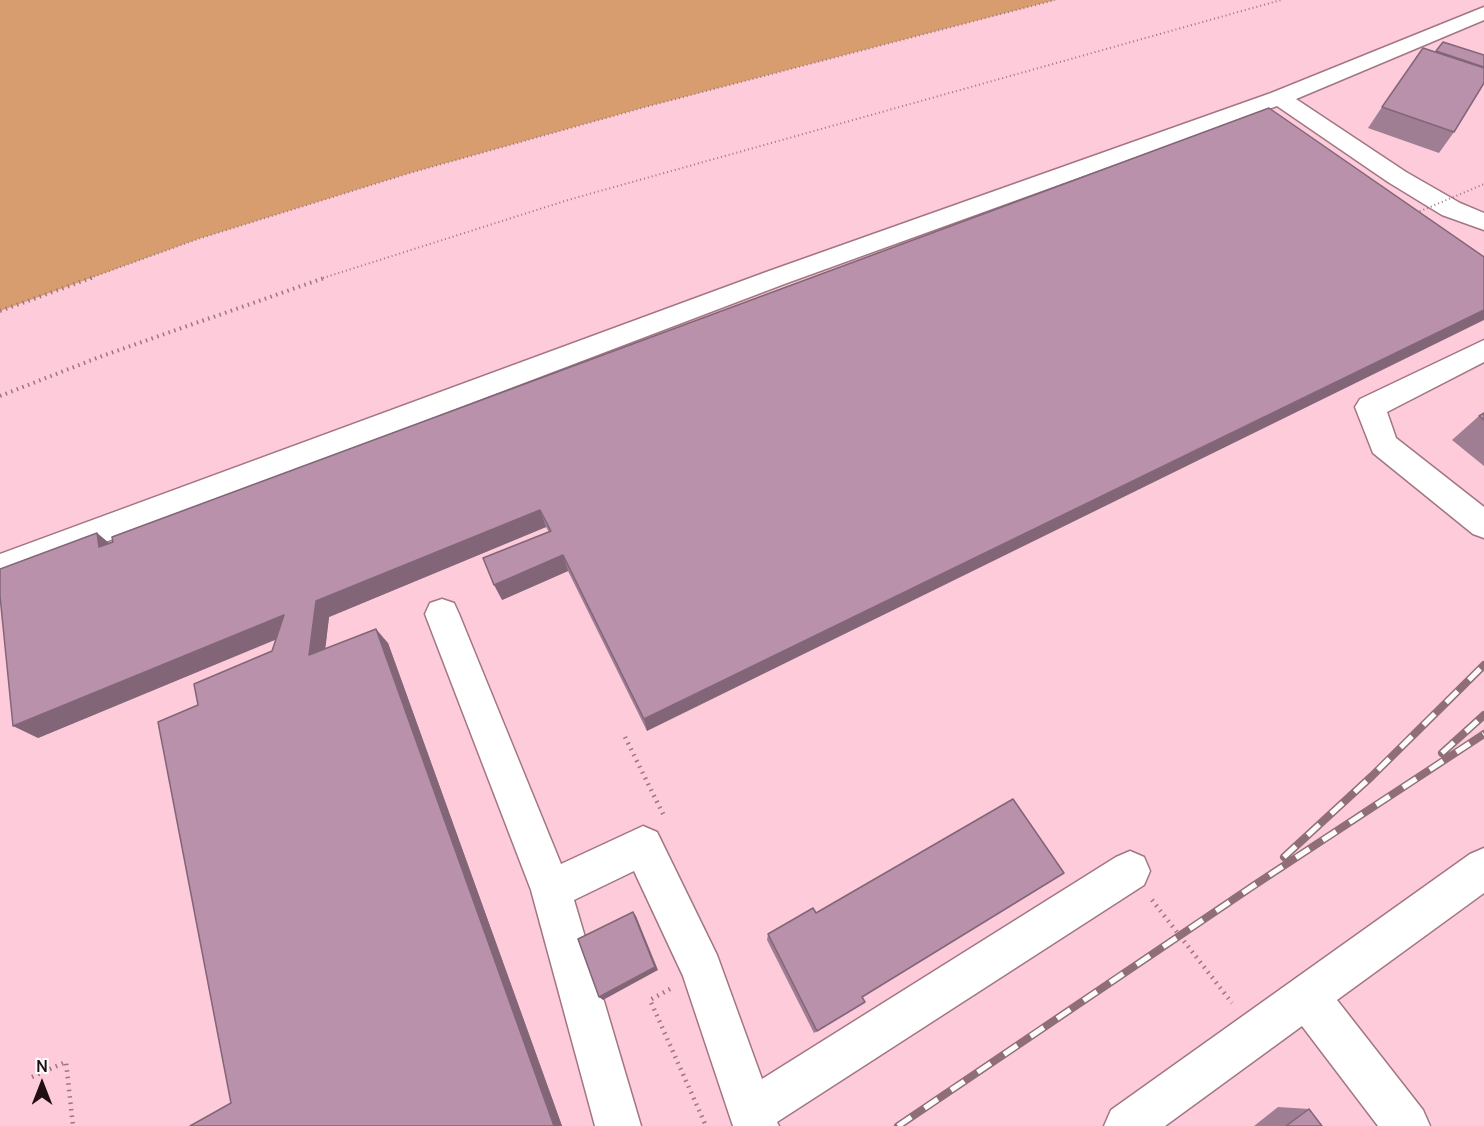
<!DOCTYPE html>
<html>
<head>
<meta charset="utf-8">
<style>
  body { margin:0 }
  #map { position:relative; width:1484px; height:1126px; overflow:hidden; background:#fdcbd9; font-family:Manrope,sans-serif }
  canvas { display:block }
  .north { position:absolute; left:12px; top:1054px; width:60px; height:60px; -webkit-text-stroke:4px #fcfcfc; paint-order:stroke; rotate:0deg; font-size:16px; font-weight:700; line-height:24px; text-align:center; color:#1f0f14 }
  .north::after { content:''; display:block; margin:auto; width:21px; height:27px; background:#1f0f14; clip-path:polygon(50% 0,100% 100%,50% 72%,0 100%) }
</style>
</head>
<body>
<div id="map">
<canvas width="1484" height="1126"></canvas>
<div class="north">N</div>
</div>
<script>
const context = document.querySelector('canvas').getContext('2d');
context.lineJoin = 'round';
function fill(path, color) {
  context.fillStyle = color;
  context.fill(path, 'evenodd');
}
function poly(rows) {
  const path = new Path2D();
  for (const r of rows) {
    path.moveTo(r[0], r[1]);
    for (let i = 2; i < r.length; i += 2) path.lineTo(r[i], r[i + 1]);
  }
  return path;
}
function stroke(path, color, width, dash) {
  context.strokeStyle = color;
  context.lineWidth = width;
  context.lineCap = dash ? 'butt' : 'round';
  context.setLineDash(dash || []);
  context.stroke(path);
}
fill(poly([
  [0,0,1055,0,649,106,410,173,198,239,0,311]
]), '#d79d6e');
const minor = poly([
  [1484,7,1484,20,1296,99,1406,172,1460,203,1484,213,1484,230,1442,215,1388,182,1277,106,787,283,0,582,0,554,769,271,1271,93,1484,7],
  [1484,340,1484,362,1387,412,1396,438,1484,507,1484,538,1473,534,1373,453,1355,407,1360,399,1484,340],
  [442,599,454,603,459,614,561,864,643,826,657,832,717,955,762,1079,1116,857,1130,851,1144,857,1150,871,1144,885,777,1122,779,1126,733,1126,683,976,634,871,574,900,641,1126,595,1126,531,890,425,614,430,603,442,599],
  [1484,848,1484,893,1337,1000,1423,1110,1430,1126,1378,1126,1302,1026,1165,1126,1104,1126,1111,1110,1470,854,1484,848]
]);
stroke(minor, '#a27683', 3);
stroke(poly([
  [90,278,198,239,410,173,649,106,1055,0],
  [323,278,568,200,1281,0]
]), '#9a7781', 2, [1, 3]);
stroke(poly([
  [0,311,94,277],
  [0,396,102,356,327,277]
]), '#9a7781', 4, [1.5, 4.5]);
stroke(poly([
  [625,737,664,816],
  [1152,900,1232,1003],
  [670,989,650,1000,706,1126],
  [32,1077,66,1062,73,1126]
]), '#9a7781', 4.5, [1.5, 5]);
fill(minor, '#fff');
const rail = poly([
  [1442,753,1484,715],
  [1284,857,1372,776,1484,665],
  [898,1126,1256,884,1484,734]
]);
stroke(rail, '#8f6e78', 8);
stroke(rail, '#fcfcfc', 5, [16]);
stroke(poly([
  [1416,213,1484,184]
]), '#9a7781', 2, [1, 3]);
fill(poly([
  [1443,42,1484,66,1454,132,1439,153,1368,128,1382,107,1436,52],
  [1269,108,647,731,568,571,502,600,549,532,546,527,329,617,325,648,388,643,562,1126,190,1126,231,1103,198,705,272,651,276,639,38,738,97,533,109,543],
  [1484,413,1484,466,1452,440,1479,416],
  [768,934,862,997,865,1002,814,1033,767,940],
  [1278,1107,1309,1109,1322,1126,1254,1126]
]), '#9f7d93');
fill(poly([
  [1484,310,1484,320,647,731,644,719],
  [540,510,546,527,329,617,323,669,309,655,316,601],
  [97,533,117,550,99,547],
  [563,555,568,571,502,600,494,585],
  [284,615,299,630,38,738,13,726],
  [376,629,388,643,562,1126,554,1126],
  [633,912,636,916,658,970,603,1000,599,997]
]), '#826678');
const building = poly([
  [1443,42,1484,55,1484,67,1436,51,1443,42],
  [1423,48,1484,68,1484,83,1454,132,1382,107,1423,48],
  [1269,108,1484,257,1484,310,644,719,563,555,494,585,483,558,551,531,540,510,316,601,309,655,376,629,554,1126,190,1126,231,1103,158,722,198,705,194,684,272,651,284,615,13,726,0,596,0,569,97,533,99,547,113,542,112,537,1269,108],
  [1484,413,1484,420,1479,416,1484,413],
  [1013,799,1064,873,862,997,865,1002,817,1031,768,934,813,908,816,913,1013,799],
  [633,912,655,967,599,997,578,939,633,912],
  [1309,1109,1322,1126,1286,1126,1309,1109]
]);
fill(building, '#b991ab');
stroke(building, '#826678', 1.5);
</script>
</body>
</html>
